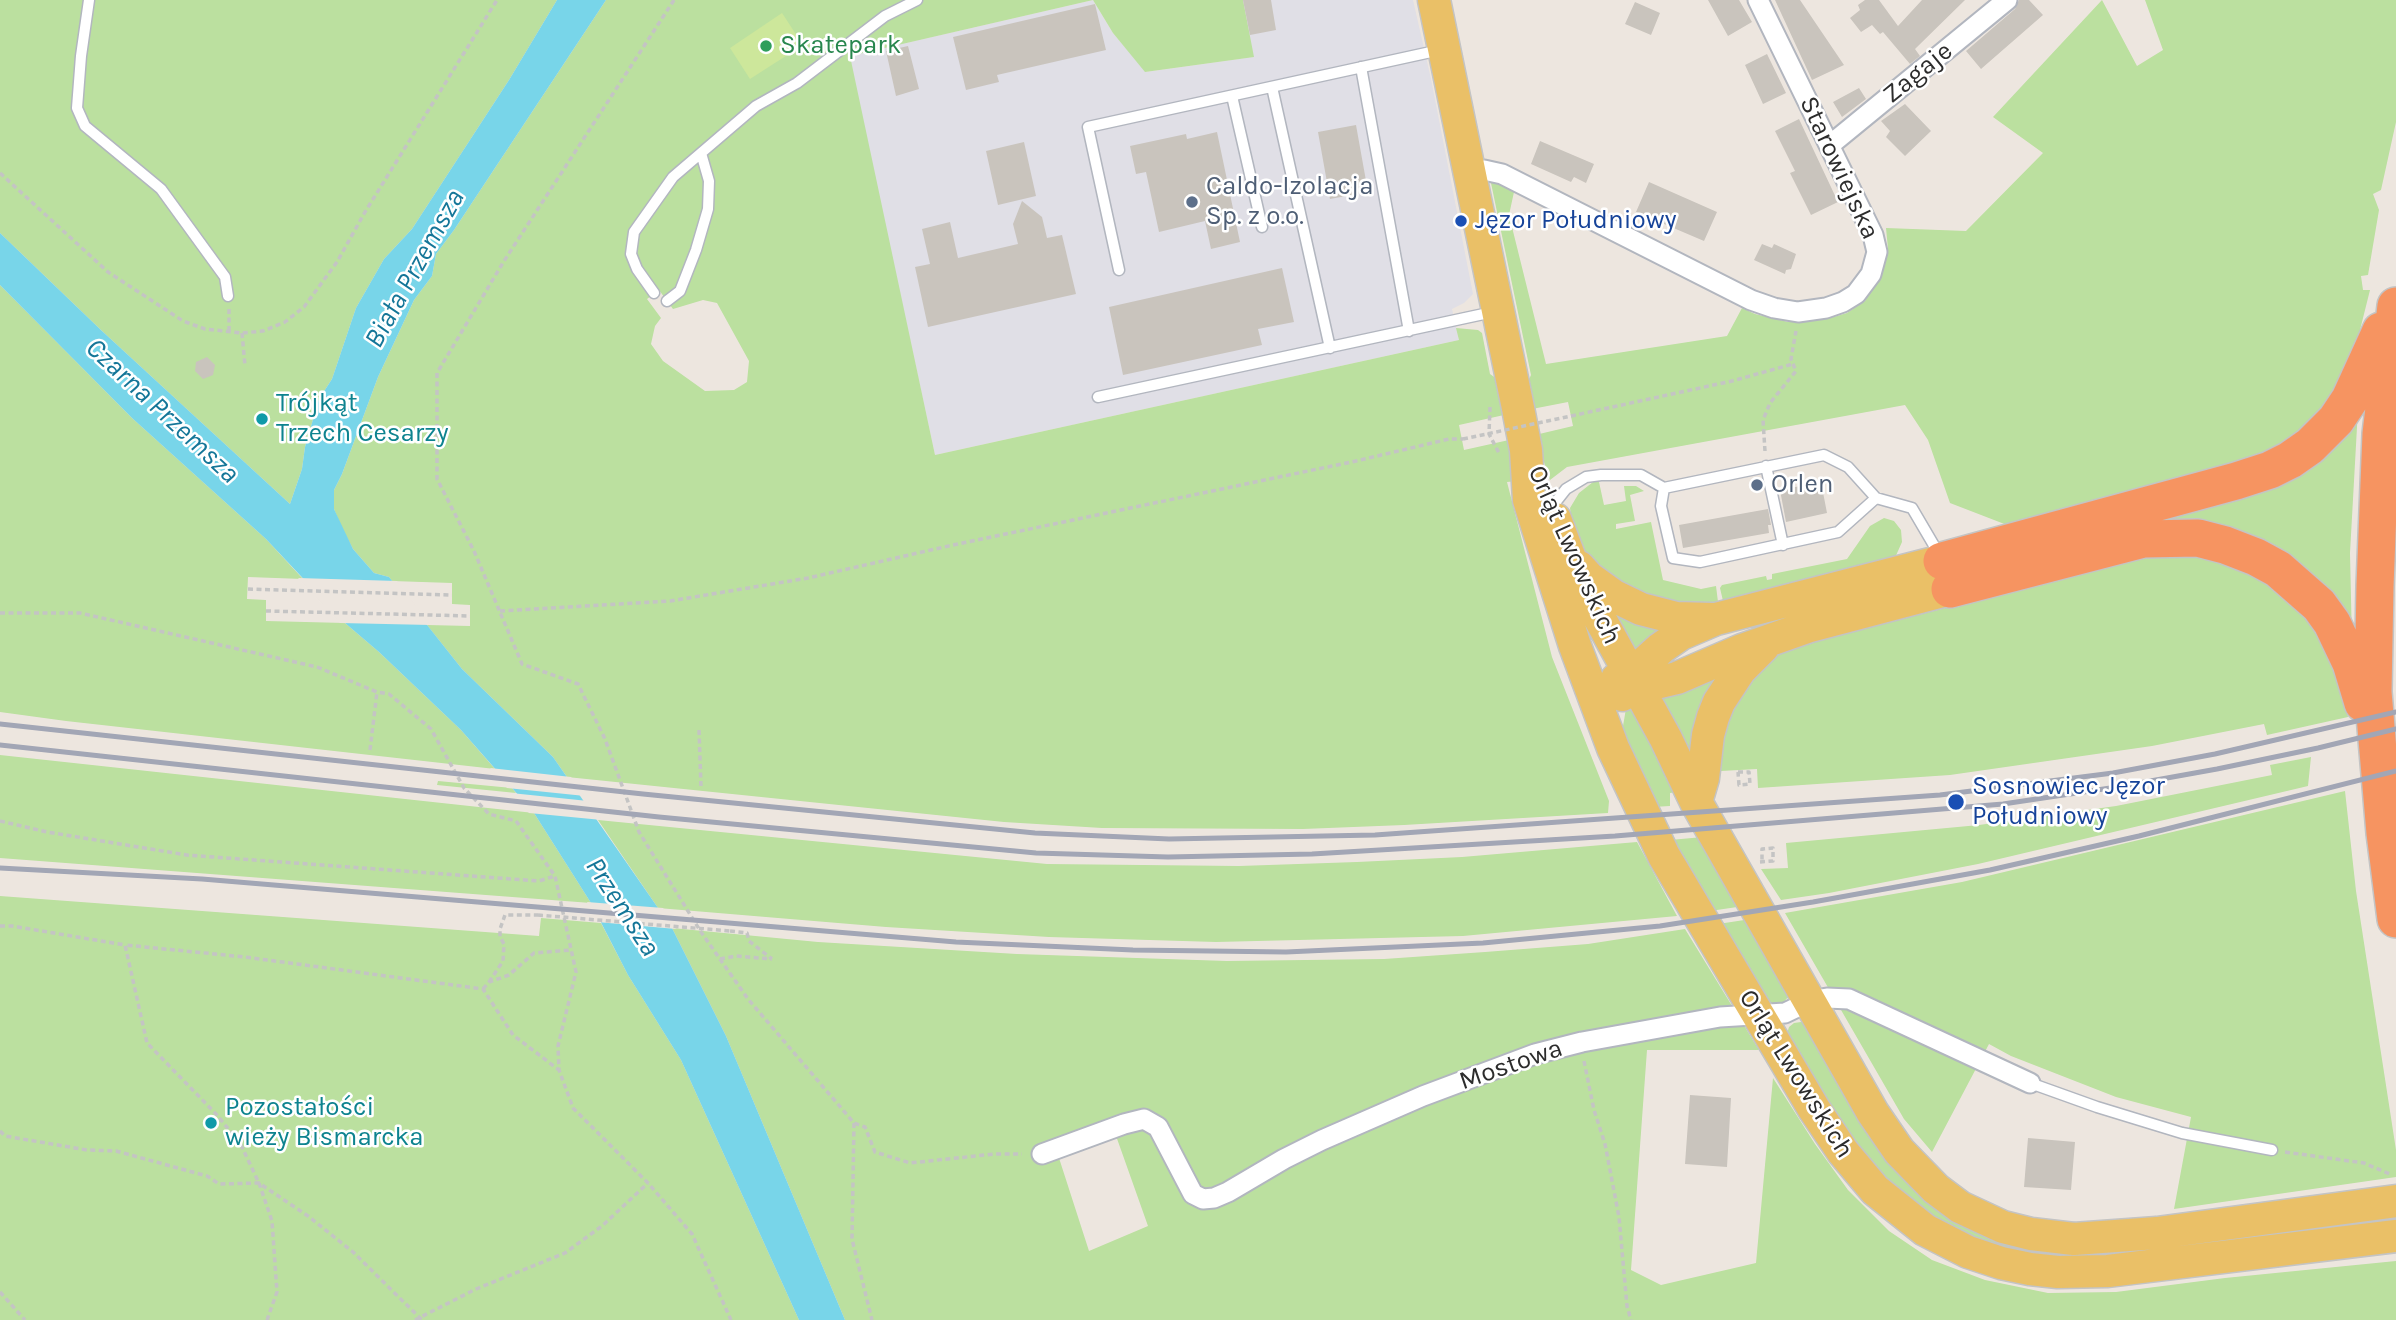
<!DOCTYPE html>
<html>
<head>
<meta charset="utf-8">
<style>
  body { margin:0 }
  canvas { display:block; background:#ede6df }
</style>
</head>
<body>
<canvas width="2396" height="1320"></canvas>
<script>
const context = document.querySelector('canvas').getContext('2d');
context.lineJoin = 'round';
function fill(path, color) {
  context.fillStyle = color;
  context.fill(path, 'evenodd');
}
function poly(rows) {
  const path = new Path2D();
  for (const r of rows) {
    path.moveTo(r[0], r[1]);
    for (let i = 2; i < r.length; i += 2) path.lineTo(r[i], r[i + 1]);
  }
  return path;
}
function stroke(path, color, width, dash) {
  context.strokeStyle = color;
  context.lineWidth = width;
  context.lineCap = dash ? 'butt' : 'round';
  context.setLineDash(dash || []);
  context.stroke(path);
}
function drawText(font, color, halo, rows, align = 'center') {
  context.font = font + ' Karla,sans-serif';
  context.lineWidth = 5;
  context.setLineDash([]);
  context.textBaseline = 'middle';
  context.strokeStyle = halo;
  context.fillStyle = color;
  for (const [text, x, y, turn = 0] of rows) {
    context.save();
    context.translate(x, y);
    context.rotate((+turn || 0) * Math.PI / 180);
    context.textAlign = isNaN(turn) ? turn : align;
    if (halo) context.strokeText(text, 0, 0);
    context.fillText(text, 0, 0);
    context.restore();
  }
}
fill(poly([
  [1093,0,1113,33,1146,72,1253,57,1243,0,1413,0,1431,79,1473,294,1464,303,1452,309,1459,340,935,455,849,56]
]), '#e0dfe6');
fill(poly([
  [0,0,557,0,509,80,412,229,384,259,356,308,332,379,319,399,305,447,302,469,290,504,102,331,0,233],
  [606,0,1243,0,1254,57,1145,72,1113,33,1093,0,850,56,935,455,1459,340,1456,328,1478,330,1482,333,1490,374,1497,379,1504,415,1459,425,1464,450,1509,440,1517,481,1507,482,1552,657,1609,801,1608,813,1404,825,1303,829,1102,828,1004,822,567,777,553,757,462,669,427,625,470,626,470,605,452,604,452,583,392,581,389,577,374,573,353,549,341,526,334,509,334,490,342,474,378,377,414,300,432,276,436,254,454,230],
  [659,290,673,309,703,300,717,303,749,361,747,382,734,390,705,391,663,361,651,344,655,326,661,318,647,299],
  [2102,0,2137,66,2163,50,2145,0,2396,0,2396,122,2381,190,2373,194,2379,210,2368,275,2361,276,2363,290,2370,290,2354,354,2337,392,2313,420,2286,443,2232,467,2007,525,1950,503,1928,440,1905,405,1567,467,1550,480,1535,435,1573,426,1568,402,1532,409,1526,386,1531,375,1491,183,1500,181,1514,192,1509,215,1546,364,1727,336,1742,308,1755,314,1788,322,1827,319,1847,313,1865,301,1882,273,1888,249,1886,228,1966,231,2043,153,1993,117],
  [0,285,132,418,266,539,303,579,248,577,247,599,266,600,266,621,345,623,379,652,461,730,495,769,66,721,0,712],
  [2358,409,2350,553,2352,642,2332,602,2151,527,2155,515],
  [1593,482,1599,482,1604,505,1626,501,1624,486,1636,486,1644,491,1630,495,1635,521,1616,524,1616,529,1651,522,1663,580,1701,589,1716,586,1718,602,1684,604,1657,599,1628,588,1588,559,1573,531,1570,508,1579,493],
  [1884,518,1894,521,1901,530,1902,542,1894,560,1723,601,1720,588,1722,585,1766,576,1767,580,1772,579,1772,574,1847,559,1870,526],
  [2212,554,2296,599,2333,657,2348,717,2267,735,2264,724,2152,746,1950,775,1758,788,1757,769,1721,771,1723,743,1730,716,1758,668,1777,654,1809,643,2152,555],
  [1604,602,1671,627,1634,659],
  [1706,674,1715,687,1694,762,1654,697],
  [1628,697,1677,792,1670,793,1670,806,1653,807,1627,747,1623,726],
  [0,755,534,813,591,903,0,858],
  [2311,757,2308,786,1978,864,1829,893,1781,900,1761,869,1788,868,1786,843,1979,825,2116,806,2272,775,2270,765],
  [438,781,512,788,516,793,437,785],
  [2345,791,2356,891,2396,1150,2396,1177,2174,1209,2191,1117,2116,1097,2011,1056,1989,1044,1932,1152,1904,1119,1785,913,1962,882],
  [598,820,1047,864,1239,866,1357,862,1462,857,1637,842,1677,916,1463,936,1216,942,1049,937,886,927,658,908],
  [1703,837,1744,906,1710,911,1670,840],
  [0,896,539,936,541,918,601,923,628,975,681,1060,799,1320,0,1320],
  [1751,919,1789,996,1781,1005,1772,1005,1764,1000,1718,924],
  [672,928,818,942,1017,954,1227,961,1384,959,1485,952,1588,944,1685,929,1759,1050,1647,1050,1631,1270,1661,1285,1756,1263,1773,1078,1815,1144,1848,1190,1889,1231,1932,1260,1985,1280,2048,1293,2116,1292,2225,1278,2396,1261,2396,1320,845,1320,726,1036],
  [1115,1133,1148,1226,1089,1251,1059,1158],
  [1801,1022,1809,1025,1961,1223,2223,1239,2224,1245,2138,1256,2031,1257,1971,1240,1910,1204,1860,1155,1786,1037,1789,1027,1794,1023]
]), '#bbe09f');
fill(poly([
  [782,13,803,45,750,79,730,48]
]), '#cde79b');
fill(poly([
  [557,0,606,0,454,230,436,254,432,276,414,300,378,377,342,474,334,490,334,509,353,549,374,573,389,577,462,669,553,757,672,928,726,1036,845,1320,799,1320,681,1060,628,975,591,903,534,813,461,730,379,652,345,623,266,539,132,418,0,285,0,233,102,331,290,504,302,469,305,447,319,399,332,379,356,308,384,259,412,229,509,80]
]), '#78d5e9');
fill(poly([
  [298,578,397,581,431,625,340,623],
  [490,768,571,777,585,796,507,788],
  [511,793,588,801,602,820,529,813],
  [587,902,663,908,676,929,597,922]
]), '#ede6df');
fill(poly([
  [1243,0,1271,0,1276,30,1250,35],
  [1708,0,1739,0,1752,22,1728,36],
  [1775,0,1800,0,1844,65,1812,80],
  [1865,0,1879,0,1898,26,1922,0,1965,0,1915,49,1920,56,1910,64,1883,32,1880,34,1872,25,1861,32,1850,18,1860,10,1858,5],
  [2019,0,2029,0,2043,15,1981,69,1966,51,2015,9],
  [1635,2,1660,13,1651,35,1625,24],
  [1095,4,1106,50,997,75,999,82,966,90,953,37],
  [908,46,919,89,896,96,886,51],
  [1767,54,1786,93,1763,104,1745,65],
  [1859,88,1866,99,1842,117,1833,102],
  [1905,104,1931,131,1905,156,1886,137,1890,131,1881,121],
  [1799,119,1838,202,1811,215,1790,173,1795,171,1775,131],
  [1356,125,1368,192,1330,199,1318,132],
  [1217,132,1240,242,1211,249,1205,221,1159,232,1146,172,1136,174,1130,146,1186,134,1187,139],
  [1540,141,1594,164,1586,183,1574,177,1571,182,1531,164],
  [1024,142,1036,196,998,205,986,151],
  [1649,182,1717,212,1704,241,1636,212],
  [1022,201,1042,217,1047,238,1062,235,1076,294,928,327,915,267,930,264,922,229,950,222,958,258,1018,244,1013,224],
  [1762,244,1772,248,1774,244,1796,254,1791,269,1786,270,1785,274,1754,260],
  [1282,268,1294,322,1258,329,1262,345,1123,375,1109,307],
  [207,357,215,365,213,375,203,379,195,371,196,362],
  [1821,482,1827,513,1786,522,1780,490],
  [1768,509,1771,525,1768,525,1769,533,1683,548,1679,525],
  [1690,1095,1731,1098,1727,1167,1685,1164],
  [2028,1138,2075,1142,2071,1190,2024,1187]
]), '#c9c4bd');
const lane = poly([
  [89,0,81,56,77,108,85,126,161,189,225,277,228,296],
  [1361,67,1409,331],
  [1272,87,1330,348],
  [1232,96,1262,227],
  [1119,270,1088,127,1440,50],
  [654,293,637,269,631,254,634,232,673,177,756,106,797,83,885,16,917,0],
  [667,301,680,291,696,250,708,209,709,181,701,153],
  [1098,397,1493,312],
  [1766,466,1783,545],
  [1664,488,1661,506,1673,558,1700,562,1838,532,1876,498],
  [1551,508,1566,489,1586,477,1601,475,1641,475,1664,488,1824,455,1848,467,1876,498,1912,508,1939,554],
  [2030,1083,2097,1107,2182,1133,2272,1150]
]);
const street = poly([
  [1830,145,2007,0],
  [1469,173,1484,170,1502,174,1751,300,1774,308,1798,312,1826,308,1843,302,1856,294,1871,274,1877,252,1873,235,1758,0],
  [1042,1154,1124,1124,1144,1119,1158,1127,1193,1194,1203,1199,1214,1198,1228,1192,1284,1159,1322,1140,1423,1096,1535,1054,1582,1042,1720,1017,1785,1013,1810,1001,1827,998,1849,999,2030,1083]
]);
const primary = poly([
  [1434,0,1518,408,1526,450,1529,500,1575,646,1613,748,1664,856,1814,1109,1843,1152,1875,1190,1925,1230,1968,1252,2001,1263,2030,1269,2058,1272,2108,1271,2396,1236],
  [1555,519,1569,556,1588,597,1666,739,1696,802,1873,1113,1899,1151,1936,1189,1960,1207,2003,1227,2031,1234,2074,1239,2157,1233,2396,1201],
  [1579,567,1589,578,1614,596,1641,609,1676,618,1712,619],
  [1617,679,1656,683,1677,678,1742,650,1810,626,1950,589],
  [1622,695,1633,681,1641,666,1661,648,1681,634,1716,619,1942,561],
  [1696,802,1703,778,1708,735,1713,717,1719,702,1740,670,1763,647]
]);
const highway = poly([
  [2396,306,2381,434,2375,586,2373,692,2385,833,2396,919],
  [1942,561,2236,481,2270,470,2290,460,2310,446,2336,420,2350,399,2381,331],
  [1950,589,2143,539,2198,538,2225,545,2256,557,2278,569,2319,605,2332,623,2351,663,2363,703]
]);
stroke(lane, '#b2b6bf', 13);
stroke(street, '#b2b6bf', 23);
stroke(primary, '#c4c4c4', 35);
stroke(highway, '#c4c4c4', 40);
stroke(poly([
  [674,0,504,261,437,373,437,479,474,551,522,664,578,684,605,739,639,832,701,932,748,999,854,1123,865,1127,875,1152,910,1163,994,1154,1022,1154],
  [0,173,108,272,183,321,205,329,242,333,263,331,285,322,304,307,337,262,365,212,497,0],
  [229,309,229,332],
  [242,333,245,366],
  [1490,407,1489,434,1499,453],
  [1571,416,1732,381,1793,364],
  [1765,451,1763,420,1770,403,1796,371,1791,359,1796,331],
  [248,589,452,595],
  [266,611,470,616],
  [500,611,670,601,808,578,953,545,1356,461,1449,439,1463,439],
  [0,613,80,613,317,667,377,692,389,694,431,729,464,788,489,814,516,821,555,876,576,972,558,1046,559,1070,573,1108,648,1183,692,1234,731,1320],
  [699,730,701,787],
  [370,750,377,692],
  [1738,772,1749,772,1750,784,1739,785,1738,772],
  [0,821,47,832,187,855,539,881,555,876],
  [1760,862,1773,861,1773,848,1762,849,1762,862],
  [0,926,12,926,125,945],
  [730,931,747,933,749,941,772,959],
  [720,959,736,956,772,959],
  [489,982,503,961,504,944,500,937,500,929,505,915,538,915],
  [483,989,489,982,509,975,534,953,571,950],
  [1584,1061,1594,1110,1605,1144,1619,1217,1627,1306,1631,1320],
  [854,1123,852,1239,872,1320],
  [0,1131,5,1136,87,1150,116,1151,207,1176,219,1184,259,1183,308,1216,353,1252,422,1320],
  [2285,1152,2364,1163,2392,1175],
  [0,1292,25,1320],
  [267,1320,277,1292,272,1221,259,1183,240,1143,216,1114,147,1043,125,945,245,957,483,989,513,1035,559,1070],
  [415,1320,476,1289,565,1253,602,1226,648,1183]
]), '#c4c4c4', 3.5, [5, 3.5]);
stroke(lane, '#fff', 10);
stroke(street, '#fff', 19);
stroke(primary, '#eac067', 32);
stroke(highway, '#f69461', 37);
stroke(poly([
  [0,724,643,794,1035,833,1169,839,1375,835,1940,795,2113,773,2215,754,2396,712],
  [0,745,659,817,1036,853,1168,857,1312,854,1615,836,2003,804,2117,787,2217,769,2318,748,2396,729],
  [0,868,202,879,956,942,1133,950,1286,952,1483,943,1660,926,1813,902,1990,870,2139,836,2396,771]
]), '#a2a6b5', 5);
stroke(poly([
  [1463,439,1571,416],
  [538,915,730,931]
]), '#c4c4c4', 3.5, [5, 3.5]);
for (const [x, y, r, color] of [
  [766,46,7,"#2e9e5b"],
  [1192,202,7,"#5c6f8a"],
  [1461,221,7,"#1a4fb4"],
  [262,419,7,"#0f9aa8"],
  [1757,485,7,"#5c6f8a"],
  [1956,802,9,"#1a4fb4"],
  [211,1123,7,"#0f9aa8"]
]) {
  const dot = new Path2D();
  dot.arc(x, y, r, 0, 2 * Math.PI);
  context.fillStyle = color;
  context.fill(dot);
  stroke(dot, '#fff', 2.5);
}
drawText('26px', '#27864d', '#fff', [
  ["Skatepark",780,46]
], 'left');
drawText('26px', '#2c2c2c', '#fff', [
  ["Zagaje",1918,73,-39],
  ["Starowiejska",1839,168,65],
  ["Orląt Lwowskich",1574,555,66],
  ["Mostowa",1511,1065,-19],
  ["Orląt Lwowskich",1796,1074,58]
]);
drawText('26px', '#4e5e75', '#fff', [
  ["Caldo-Izolacja",1206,187],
  ["Sp. z o.o.",1206,217],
  ["Orlen",1771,485]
], 'left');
drawText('26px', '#164399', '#fff', [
  ["Jęzor Południowy",1475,221],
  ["Sosnowiec Jęzor",1972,787],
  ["Południowy",1972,817]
], 'left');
drawText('26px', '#0d838f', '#fff', [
  ["Trójkąt",276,404],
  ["Trzech Cesarzy",276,434],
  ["Pozostałości",225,1108],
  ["wieży Bismarcka",225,1138]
], 'left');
drawText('italic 28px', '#147698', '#fff', [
  ["Biała Przemsza",415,269,-61],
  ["Czarna Przemsza",162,411,43],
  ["Przemsza",622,907,57]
]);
</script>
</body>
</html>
